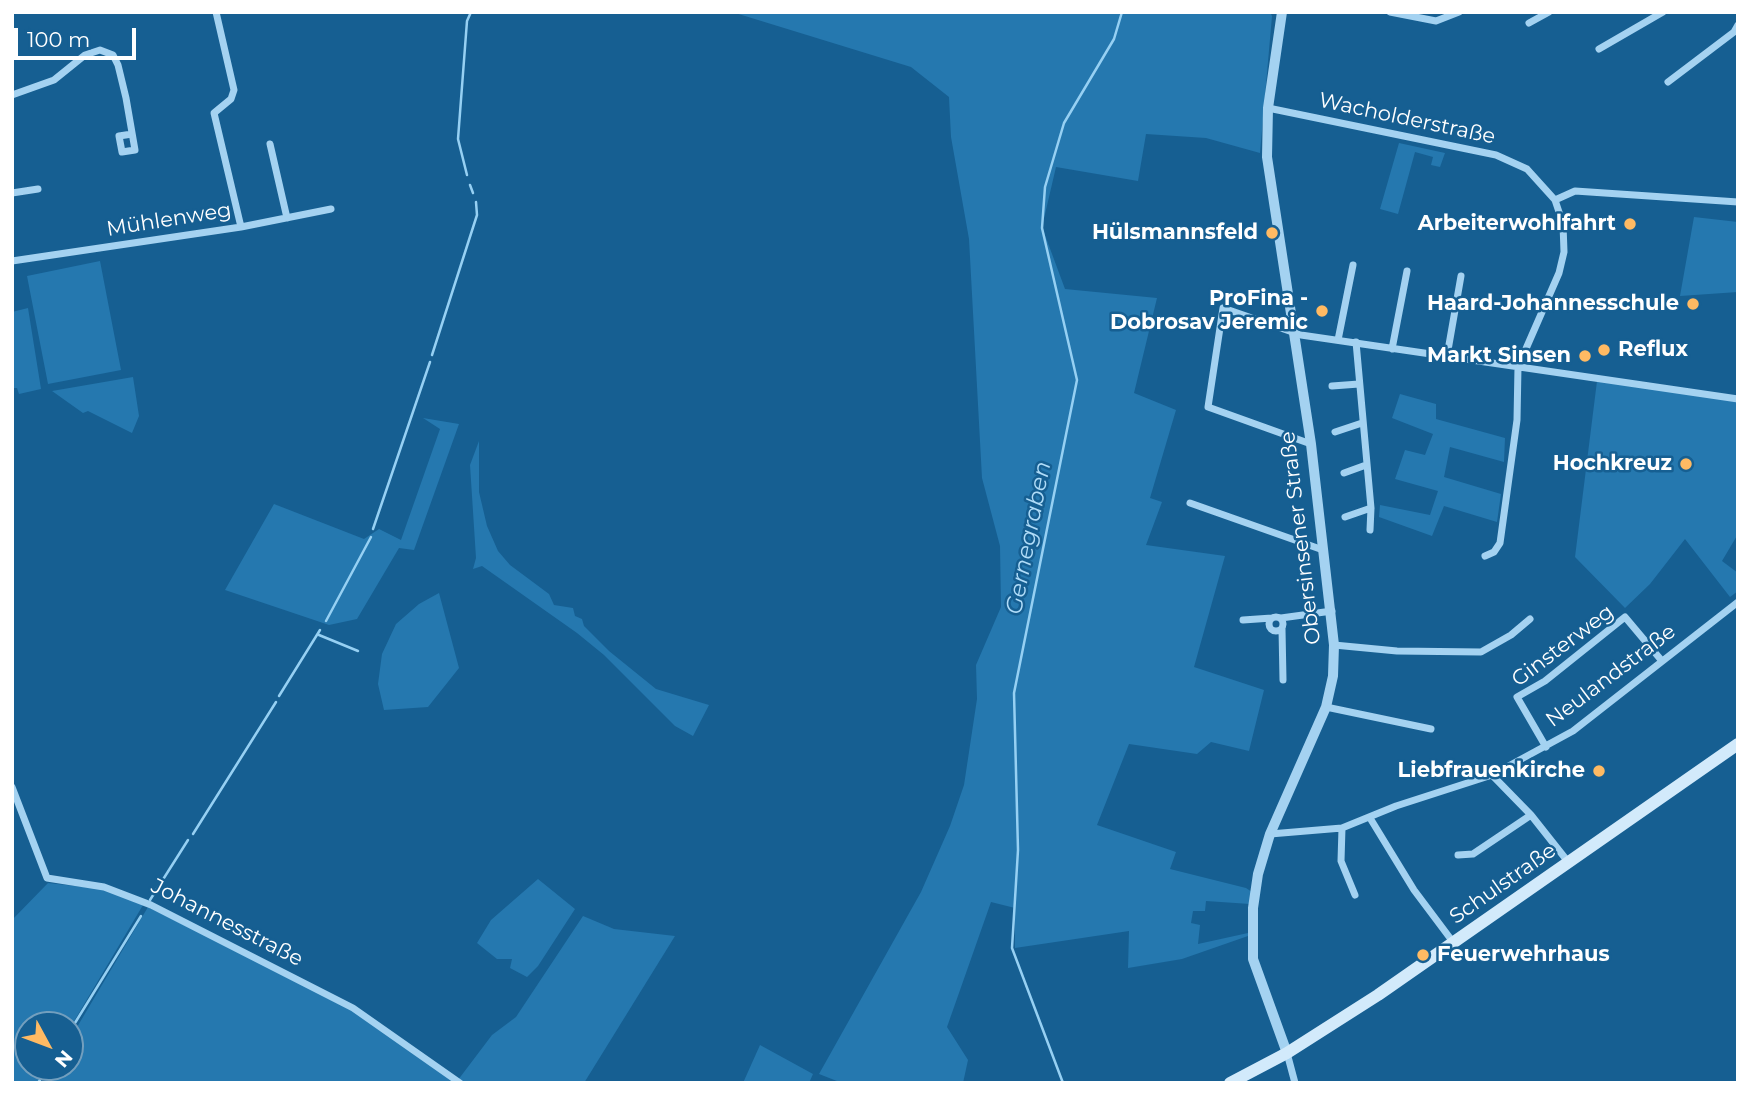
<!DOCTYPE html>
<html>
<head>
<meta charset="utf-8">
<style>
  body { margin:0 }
  #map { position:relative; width:1750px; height:1095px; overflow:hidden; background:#165f92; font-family:Montserrat,sans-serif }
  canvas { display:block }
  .frame { position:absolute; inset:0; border:14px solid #fff; pointer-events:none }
  .north { position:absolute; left:14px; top:1011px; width:70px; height:70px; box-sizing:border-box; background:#165f92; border:2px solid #739fbe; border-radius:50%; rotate:131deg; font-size:19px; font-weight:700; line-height:28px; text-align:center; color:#fff }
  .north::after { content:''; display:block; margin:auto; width:24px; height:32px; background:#ffba63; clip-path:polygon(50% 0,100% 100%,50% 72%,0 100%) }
  .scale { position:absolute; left:14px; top:28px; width:122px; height:32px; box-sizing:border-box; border:4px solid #fff; border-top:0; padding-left:9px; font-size:21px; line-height:24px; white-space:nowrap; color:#fff; -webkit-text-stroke:5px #165f92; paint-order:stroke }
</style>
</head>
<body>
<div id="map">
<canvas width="1750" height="1095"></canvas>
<div class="frame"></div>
<div class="north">N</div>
<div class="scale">100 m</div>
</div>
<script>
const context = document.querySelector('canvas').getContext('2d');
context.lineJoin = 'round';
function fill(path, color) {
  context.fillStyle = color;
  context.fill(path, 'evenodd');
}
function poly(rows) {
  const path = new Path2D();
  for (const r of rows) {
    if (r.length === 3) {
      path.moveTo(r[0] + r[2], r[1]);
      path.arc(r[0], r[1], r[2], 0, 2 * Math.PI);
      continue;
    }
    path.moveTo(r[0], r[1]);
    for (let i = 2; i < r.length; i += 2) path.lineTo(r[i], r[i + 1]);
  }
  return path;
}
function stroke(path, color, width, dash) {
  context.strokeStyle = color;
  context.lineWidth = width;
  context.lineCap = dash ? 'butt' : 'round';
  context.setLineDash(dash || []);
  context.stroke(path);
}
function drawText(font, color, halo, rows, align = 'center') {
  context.font = font + ' Montserrat,sans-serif';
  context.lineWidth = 5;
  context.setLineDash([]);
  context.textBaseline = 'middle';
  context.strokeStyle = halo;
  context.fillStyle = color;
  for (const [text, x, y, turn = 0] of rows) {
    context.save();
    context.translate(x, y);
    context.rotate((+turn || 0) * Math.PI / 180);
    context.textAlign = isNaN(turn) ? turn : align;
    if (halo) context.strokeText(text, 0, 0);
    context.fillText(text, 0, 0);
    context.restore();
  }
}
fill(poly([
  [732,12,1270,12,1272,16,1260,153,1206,138,1146,134,1138,181,1056,167,1042,227,1065,289,1157,298,1134,393,1176,410,1150,498,1162,502,1146,545,1225,556,1194,667,1264,690,1249,751,1211,742,1197,754,1129,744,1097,825,1176,852,1170,869,1246,888,1252,892,1250,904,1206,901,1205,911,1193,911,1191,923,1200,925,1198,944,1248,933,1248,936,1182,959,1128,968,1129,931,1015,948,1015,908,991,902,947,1027,968,1060,963,1083,842,1083,819,1074,921,892,950,826,964,785,977,699,976,665,1001,607,1000,546,982,478,969,239,951,137,949,97,911,67],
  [1399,143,1445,153,1440,167,1431,165,1433,157,1415,152,1398,214,1380,209],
  [1694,217,1738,222,1738,292,1680,296],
  [100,261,121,370,48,384,27,276],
  [28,308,41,389,19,394,17,388,12,388,12,312],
  [133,377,139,416,132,433,88,411,83,413,52,391],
  [1597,381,1738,401,1738,534,1722,561,1738,573,1738,591,1730,597,1685,539,1650,584,1625,608,1575,557],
  [1400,394,1436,404,1436,419,1505,438,1504,462,1450,447,1444,477,1501,494,1497,522,1444,506,1432,536,1379,517,1380,505,1430,515,1438,491,1395,479,1405,450,1425,455,1433,434,1392,418],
  [423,418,459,424,414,550,399,548,357,619,329,625,225,590,274,504,364,539,379,529,401,540,440,429],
  [479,441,479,492,487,526,498,551,510,565,549,594,554,605,573,608,575,616,582,619,584,626,609,651,656,689,709,705,693,736,675,726,604,655,577,633,482,566,473,569,476,558,470,465],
  [439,593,459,668,428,707,384,710,378,684,382,654,396,624,419,604],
  [538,879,575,909,538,966,527,977,510,968,512,959,497,959,477,943,491,920],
  [48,883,102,889,143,905,70,1028,70,1025,28,1025,28,1067,47,1067,37,1083,12,1083,12,920],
  [148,907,353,1008,454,1079,452,1083,43,1083,53,1067,70,1067,70,1039],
  [583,916,614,929,675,936,584,1083,463,1083,458,1080,492,1035,516,1017],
  [760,1045,813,1074,809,1083,743,1083]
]), '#2578af');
stroke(poly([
  [467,175,458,139,467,21,471,12],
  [470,185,473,193],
  [432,355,477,215,476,202],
  [373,529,430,362],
  [326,621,371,537],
  [319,635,358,651],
  [279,696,320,630],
  [193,834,276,702],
  [150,900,188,840],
  [70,1031,141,916],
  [38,1083,48,1067],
  [1063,1083,1012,948,1018,850,1014,693,1077,380,1042,228,1045,187,1064,123,1114,39,1122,12]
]), '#96d0f3', 2.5);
stroke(poly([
  [216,12,234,90,231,99,214,113,241,227],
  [1390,12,1436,21,1459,12],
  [1529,23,1549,12],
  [1599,49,1663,12],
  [1668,82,1734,32,1738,25],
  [12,95,54,80,85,55,100,50,113,55,118,65,126,98,135,150,122,152,119,136,132,134],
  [1268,108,1496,155,1527,169,1555,200,1563,224,1564,252,1559,273,1518,367,1517,420,1500,543,1494,552,1485,556],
  [270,144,287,218],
  [12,193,38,189],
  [1555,200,1575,191,1738,202],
  [12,261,241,227,331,209],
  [1338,340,1353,265],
  [1356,342,1371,508,1370,530],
  [1392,349,1407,271],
  [1447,356,1461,276],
  [1332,386,1359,384],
  [1335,432,1362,423],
  [1311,444,1208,407,1223,308,1301,335,1738,399],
  [1344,473,1366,465],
  [1190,503,1323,550],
  [1345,517,1371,508],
  [1276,624,7],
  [1281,618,1332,611],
  [1243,620,1272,618],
  [1282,629,1283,680],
  [1334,645,1397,651,1481,652,1511,635,1530,619],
  [1326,707,1431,729],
  [1546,747,1517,697,1545,681,1625,617,1662,661],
  [1492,775,1531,815,1569,863],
  [12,787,47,878,104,887,151,905,353,1008,460,1083],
  [1370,818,1414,890,1453,942],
  [1342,828,1341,861,1355,895],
  [1270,834,1342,828,1396,806,1492,775,1573,731,1738,602],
  [1458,855,1473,854,1531,815],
  [1287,1053,1295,1083]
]), '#a4d2f1', 7);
stroke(poly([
  [1282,12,1268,108,1267,157,1311,444,1334,645,1333,676,1326,707,1270,834,1258,874,1253,908,1253,959,1287,1053]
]), '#a4d2f1', 10);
stroke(poly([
  [1230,1083,1287,1053,1378,995,1738,744]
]), '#d2eafb', 12);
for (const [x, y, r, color] of [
  [1630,224,7,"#ffba63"],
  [1272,233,7,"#ffba63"],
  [1693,304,7,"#ffba63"],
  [1322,311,7,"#ffba63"],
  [1604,350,7,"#ffba63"],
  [1585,356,7,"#ffba63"],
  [1686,464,7,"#ffba63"],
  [1599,771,7,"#ffba63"],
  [1423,955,7,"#ffba63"]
]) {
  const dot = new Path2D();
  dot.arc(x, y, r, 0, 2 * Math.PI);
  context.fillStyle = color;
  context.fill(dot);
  stroke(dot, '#165f92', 2.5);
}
drawText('21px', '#fff', '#165f92', [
  ["Wacholderstraße",1407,119,12],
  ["Mühlenweg",169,220,-9],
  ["Obersinsener Straße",1301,538,-97],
  ["Ginsterweg",1563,646,-37],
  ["Neulandstraße",1611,676,-37],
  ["Schulstraße",1503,884,-35],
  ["Johannesstraße",227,923,27]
]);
drawText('bold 21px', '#fff', '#165f92', [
  ["Arbeiterwohlfahrt",1616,224],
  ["Hülsmannsfeld",1258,233],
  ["ProFina -",1308,299],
  ["Dobrosav Jeremic",1308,323],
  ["Haard-Johannesschule",1679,304],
  ["Reflux",1618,350,"left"],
  ["Markt Sinsen",1571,356],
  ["Hochkreuz",1672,464],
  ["Liebfrauenkirche",1585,771],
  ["Feuerwehrhaus",1437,955,"left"]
], 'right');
drawText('italic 23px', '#b0dcf8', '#165f92', [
  ["Gernegraben",1029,538,-79]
]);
</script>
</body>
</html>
